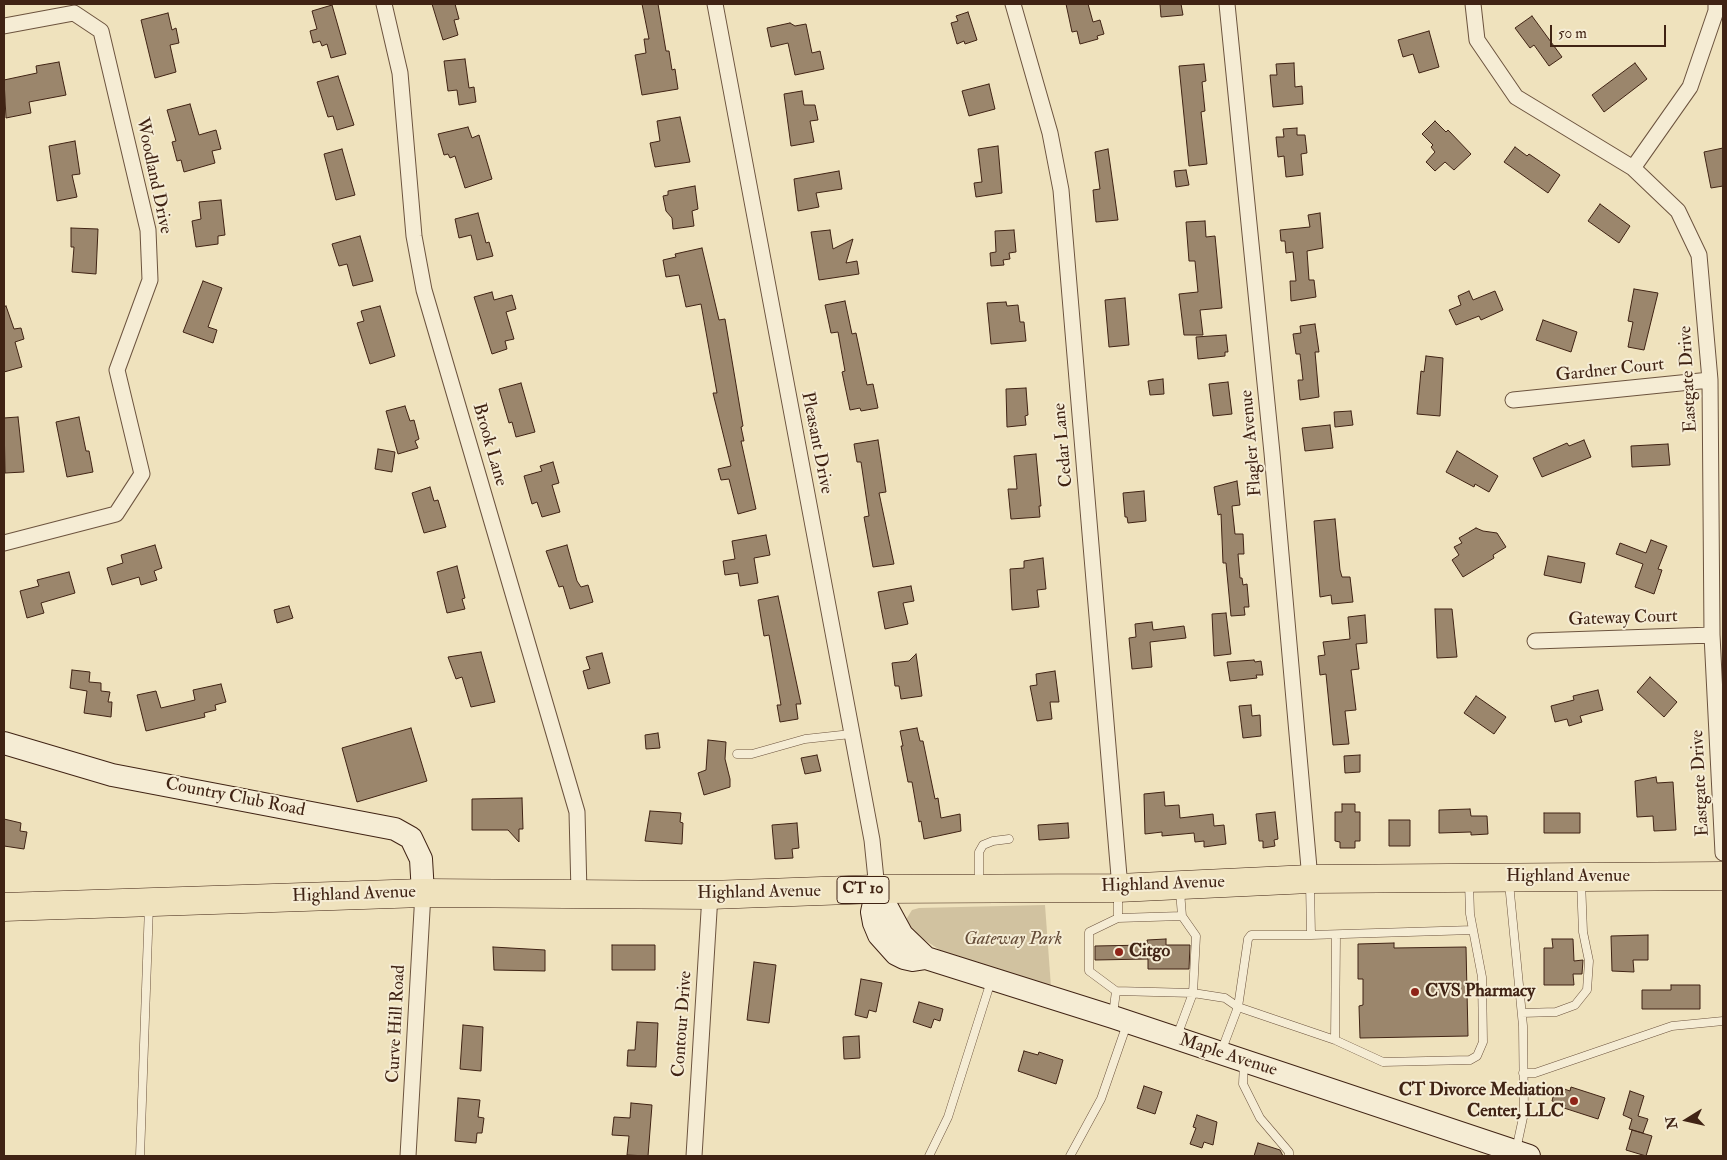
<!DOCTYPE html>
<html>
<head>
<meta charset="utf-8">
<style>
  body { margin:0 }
  #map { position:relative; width:1727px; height:1160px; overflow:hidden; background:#efe2bd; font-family:"IM FELL Double Pica",serif }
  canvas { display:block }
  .frame { position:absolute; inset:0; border:5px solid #402314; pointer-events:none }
  .north { position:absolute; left:1662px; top:1095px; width:50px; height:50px; -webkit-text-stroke:4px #f5ecd4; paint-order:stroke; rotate:260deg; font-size:14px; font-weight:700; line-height:20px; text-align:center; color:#402314 }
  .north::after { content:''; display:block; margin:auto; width:18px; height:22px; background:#402314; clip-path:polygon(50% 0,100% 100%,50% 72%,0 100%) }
  .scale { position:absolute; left:1550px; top:25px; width:116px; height:22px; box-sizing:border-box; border:2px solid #402314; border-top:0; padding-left:6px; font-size:15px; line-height:18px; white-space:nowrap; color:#402314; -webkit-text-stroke:4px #f5ecd4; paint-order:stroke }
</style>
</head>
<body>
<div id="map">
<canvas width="1727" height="1160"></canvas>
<div class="frame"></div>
<div class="north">N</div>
<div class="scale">50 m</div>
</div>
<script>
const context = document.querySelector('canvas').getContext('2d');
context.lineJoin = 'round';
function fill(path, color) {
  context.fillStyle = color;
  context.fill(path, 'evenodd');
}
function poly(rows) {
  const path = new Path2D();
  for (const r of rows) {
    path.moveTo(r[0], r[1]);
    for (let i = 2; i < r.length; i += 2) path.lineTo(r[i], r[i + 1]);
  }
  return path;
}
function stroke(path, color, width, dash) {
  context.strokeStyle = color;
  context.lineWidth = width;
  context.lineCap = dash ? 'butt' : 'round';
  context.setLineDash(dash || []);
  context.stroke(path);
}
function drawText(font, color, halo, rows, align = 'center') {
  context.font = font + ' "IM FELL Double Pica",serif';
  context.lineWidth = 4;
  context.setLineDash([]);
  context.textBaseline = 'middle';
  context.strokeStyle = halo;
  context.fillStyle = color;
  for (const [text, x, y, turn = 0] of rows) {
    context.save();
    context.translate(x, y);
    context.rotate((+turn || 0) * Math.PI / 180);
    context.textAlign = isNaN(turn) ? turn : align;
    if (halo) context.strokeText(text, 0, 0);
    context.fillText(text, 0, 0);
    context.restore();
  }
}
fill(poly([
  [1045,905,1051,987,946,954,920,937,908,925,907,918,912,910,919,908]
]), '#d1c2a0');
const building = poly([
  [432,4,455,4,459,19,454,20,458,35,443,40,432,4],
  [642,4,658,4,666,51,669,51,672,70,675,69,678,89,642,95,635,55,646,53,644,39,649,39,642,4],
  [1066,4,1088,4,1093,22,1100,20,1104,34,1097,36,1098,39,1080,44,1077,31,1072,32,1066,4],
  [1160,4,1181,4,1183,15,1161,17,1160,4],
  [332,5,346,54,331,58,327,44,322,46,320,41,313,43,310,31,317,29,312,11,332,5],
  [968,12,977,40,965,44,964,41,957,44,951,23,958,21,956,16,968,12],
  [168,13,172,30,176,28,179,43,170,45,176,72,155,78,141,20,168,13],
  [1532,16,1562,57,1549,66,1534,45,1530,48,1515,28,1532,16],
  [790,23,795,26,806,24,812,53,820,51,824,69,795,75,788,43,771,47,767,28,790,23],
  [1429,31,1439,67,1419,73,1413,54,1403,57,1398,40,1429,31],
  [465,59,469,88,474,87,476,102,459,105,457,90,448,91,444,61,465,59],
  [59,62,66,95,29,102,31,113,6,118,4,80,37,73,36,66,59,62],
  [1294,63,1295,87,1302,86,1303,104,1273,107,1270,75,1277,75,1276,64,1294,63],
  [1635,63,1647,79,1604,112,1592,95,1635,63],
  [1204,64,1206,81,1202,82,1205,111,1201,112,1207,164,1189,166,1179,66,1204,64],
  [338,76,354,125,337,130,333,116,328,117,317,82,338,76],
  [989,84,995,109,969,116,962,91,989,84],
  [802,91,804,105,815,105,818,120,810,121,814,142,791,146,784,94,802,91],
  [190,104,199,135,216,130,221,149,212,151,215,163,184,172,181,160,177,161,172,142,176,141,167,110,190,104],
  [680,117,690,162,655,167,650,143,660,141,657,121,680,117],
  [1435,121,1446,132,1448,130,1471,154,1454,170,1445,162,1435,171,1426,162,1435,152,1431,147,1433,145,1422,134,1435,121],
  [468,127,472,138,479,135,492,179,465,188,455,156,450,158,448,154,444,155,438,134,468,127],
  [1297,128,1297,135,1305,135,1307,153,1301,154,1303,175,1286,177,1284,156,1278,157,1276,137,1284,137,1283,129,1297,128],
  [75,141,80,174,72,175,77,197,57,201,49,146,75,141],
  [998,146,1002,193,976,197,974,183,982,182,978,149,998,146],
  [1515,147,1527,156,1529,154,1560,175,1548,193,1504,162,1515,147],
  [1723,148,1723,186,1711,188,1704,152,1723,148],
  [342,149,355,195,336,200,324,154,342,149],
  [1108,149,1118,220,1096,222,1093,190,1100,189,1095,152,1108,149],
  [1186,170,1189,185,1176,187,1174,171,1186,170],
  [839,171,842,189,816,193,819,207,798,211,794,179,839,171],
  [695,186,698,209,692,211,694,226,673,229,672,218,666,211,663,196,668,195,668,191,695,186],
  [221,200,225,235,218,236,218,244,196,247,192,221,201,219,199,202,221,200],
  [1600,204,1630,226,1619,243,1588,221,1600,204],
  [478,213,486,243,489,242,493,256,477,260,471,235,459,238,455,219,478,213],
  [1320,213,1323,248,1307,251,1309,280,1314,280,1316,297,1291,301,1290,281,1296,281,1293,252,1286,253,1285,241,1281,241,1280,230,1310,227,1308,215,1320,213],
  [1205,221,1206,237,1215,236,1222,308,1200,310,1203,335,1184,335,1179,294,1198,292,1195,261,1189,261,1186,222,1205,221],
  [71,228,98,229,96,274,72,272,74,247,71,247,71,228],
  [830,230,833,249,853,239,846,263,857,261,859,274,819,280,811,232,830,230],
  [1014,230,1016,252,1009,253,1010,259,1003,260,1004,265,991,266,990,253,996,252,995,231,1014,230],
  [360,236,373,281,353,286,347,264,339,266,332,244,360,236],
  [702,248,719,320,725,319,743,426,741,427,744,441,741,441,756,509,738,514,729,479,721,480,718,469,731,466,713,393,717,393,701,304,686,307,679,275,666,277,663,260,676,257,675,254,702,248],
  [203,281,222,288,208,327,217,330,213,343,183,332,203,281],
  [1634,289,1658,293,1644,350,1628,347,1633,322,1628,321,1634,289],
  [1469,291,1473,300,1495,291,1503,310,1481,320,1479,316,1456,325,1449,310,1461,305,1458,296,1469,291],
  [492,292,494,300,512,295,516,309,506,312,514,339,505,341,507,349,492,354,474,297,492,292],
  [1125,298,1129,345,1109,347,1105,300,1125,298],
  [845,301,852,334,856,333,867,385,873,384,878,408,861,411,860,408,850,410,842,372,845,371,838,332,831,333,825,305,845,301],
  [1006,302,1007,306,1018,305,1020,322,1024,322,1026,341,991,344,987,303,1006,302],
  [6,306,14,329,21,328,24,339,15,342,22,367,4,372,4,307,6,306],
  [380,306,395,356,370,364,357,323,364,321,361,311,380,306],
  [1543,320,1577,332,1571,352,1536,340,1543,320],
  [1315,324,1319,352,1315,352,1319,397,1300,400,1298,380,1303,380,1300,354,1296,354,1293,334,1301,333,1300,326,1315,324],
  [1226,335,1228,352,1225,352,1225,356,1198,359,1196,337,1226,335],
  [1426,356,1443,358,1440,416,1417,414,1421,371,1424,372,1426,356],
  [1163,379,1164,394,1150,395,1148,381,1163,379],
  [1228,382,1232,414,1213,416,1209,384,1228,382],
  [521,383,535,432,516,437,512,422,509,423,499,389,521,383],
  [1026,388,1028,415,1025,416,1026,425,1007,427,1006,389,1026,388],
  [405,406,410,421,414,420,419,439,415,441,418,448,398,454,386,411,405,406],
  [1351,411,1353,425,1335,427,1334,412,1351,411],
  [18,417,24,472,5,473,4,418,18,417],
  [79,417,86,451,89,451,93,472,67,477,56,422,79,417],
  [1330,425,1333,448,1305,451,1302,428,1330,425],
  [878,440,886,492,879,493,894,564,873,567,864,517,869,516,861,462,857,462,854,444,878,440],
  [1584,440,1591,457,1542,477,1533,458,1567,443,1569,446,1584,440],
  [1668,444,1670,465,1632,467,1631,446,1668,444],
  [378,449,395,452,392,472,375,469,378,449],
  [1457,451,1498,476,1489,492,1475,484,1474,487,1446,472,1457,451],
  [1036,454,1041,506,1039,506,1040,517,1011,519,1008,489,1017,489,1014,456,1036,454],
  [553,462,559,483,552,485,560,512,542,517,537,502,532,504,524,476,542,471,540,466,553,462],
  [1237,481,1240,505,1232,506,1235,534,1243,534,1244,554,1238,554,1240,578,1242,578,1243,585,1247,584,1249,607,1244,607,1245,615,1231,616,1226,563,1223,563,1221,514,1218,515,1214,487,1237,481],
  [430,487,434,501,438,500,446,527,424,533,412,493,430,487],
  [1144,491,1146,521,1128,523,1127,517,1125,517,1123,493,1144,491],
  [1335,519,1340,570,1342,577,1350,577,1353,602,1332,604,1331,595,1320,597,1314,521,1335,519],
  [1476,528,1483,531,1497,533,1506,547,1493,555,1494,558,1463,577,1452,560,1459,555,1454,547,1462,543,1459,538,1476,528],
  [766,535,770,555,754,558,758,583,740,586,738,573,725,575,723,561,735,559,732,541,766,535],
  [1651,540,1667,546,1658,569,1662,570,1654,594,1635,587,1643,564,1616,554,1620,543,1646,553,1651,540],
  [155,545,162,568,154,571,157,580,141,585,139,577,112,585,107,568,123,563,121,555,155,545],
  [567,545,577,581,581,587,588,585,593,602,570,609,563,586,559,587,546,551,567,545],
  [1548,556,1585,563,1581,583,1544,575,1548,556],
  [1043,558,1046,589,1037,590,1039,607,1012,610,1010,569,1024,568,1024,561,1043,558],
  [457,566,465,598,462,599,465,609,447,613,437,572,457,566],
  [69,572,75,593,41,603,44,613,27,618,20,591,39,586,37,580,69,572],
  [911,586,914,601,903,603,908,624,885,629,878,592,911,586],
  [778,596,801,704,796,704,798,719,780,722,777,705,781,705,769,635,764,636,758,600,778,596],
  [289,606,293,618,277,623,274,610,289,606],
  [1435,609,1452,609,1457,657,1437,658,1435,609],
  [1226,613,1231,654,1214,656,1212,614,1226,613],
  [1365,615,1367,643,1356,644,1359,669,1351,670,1356,710,1345,711,1349,744,1333,745,1326,674,1320,675,1318,656,1325,655,1323,642,1350,639,1348,617,1365,615],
  [1152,622,1153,630,1184,626,1186,638,1150,642,1152,667,1132,669,1129,638,1136,637,1135,624,1152,622],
  [481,652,495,702,471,707,462,677,456,679,448,657,481,652],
  [602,653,610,683,588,689,583,671,590,669,586,657,602,653],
  [916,654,922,696,901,699,899,686,895,686,892,663,909,661,916,654],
  [1254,660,1255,662,1261,661,1263,675,1256,675,1257,678,1230,681,1227,662,1254,660],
  [72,670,90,672,89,682,101,683,101,691,110,692,108,702,112,702,111,717,84,713,87,691,70,688,72,670],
  [1055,671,1059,702,1050,702,1052,719,1037,721,1030,686,1037,685,1036,674,1055,671],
  [1650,677,1677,702,1664,717,1637,692,1650,677],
  [221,684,226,702,215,705,216,710,204,713,205,717,146,731,137,695,156,691,161,708,195,700,193,690,221,684],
  [1598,690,1603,710,1580,716,1582,722,1569,726,1567,719,1555,722,1551,706,1574,700,1573,696,1598,690],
  [1476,696,1506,717,1494,734,1464,713,1476,696],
  [1251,705,1252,716,1260,715,1261,736,1243,738,1239,706,1251,705],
  [411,728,427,781,357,802,342,748,411,728],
  [917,728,920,741,923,741,935,799,938,798,941,818,960,814,961,831,924,839,921,821,919,822,912,782,908,782,901,746,903,746,900,731,917,728],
  [658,733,660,748,646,749,645,735,658,733],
  [708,740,726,742,725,759,730,779,730,787,704,795,698,773,706,770,708,740],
  [817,755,821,771,805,774,801,758,817,755],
  [1360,755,1360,772,1345,773,1344,756,1360,755],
  [1656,777,1657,783,1673,782,1676,830,1654,831,1653,816,1637,817,1635,781,1656,777],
  [1164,792,1165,806,1179,805,1180,818,1213,814,1214,826,1224,825,1226,844,1204,847,1204,841,1195,842,1194,833,1162,836,1162,832,1145,834,1144,794,1164,792],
  [522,798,523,829,519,829,519,842,508,830,472,830,472,799,522,798],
  [1342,804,1355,804,1355,812,1360,812,1360,841,1355,841,1355,848,1340,848,1340,842,1335,841,1335,812,1342,812,1342,804],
  [1470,809,1471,816,1487,816,1488,834,1471,835,1471,832,1439,833,1439,810,1470,809],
  [650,811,681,813,680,822,683,823,682,844,645,841,650,811],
  [1275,812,1278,839,1274,840,1275,846,1263,848,1263,841,1259,841,1256,814,1275,812],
  [1544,813,1580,813,1580,833,1544,833,1544,813],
  [4,819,21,823,20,831,27,832,24,849,4,846,4,819],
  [1389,820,1410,820,1410,846,1389,846,1389,820],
  [797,823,799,848,792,849,793,858,775,859,772,825,797,823],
  [1068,823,1069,838,1039,840,1038,825,1068,823],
  [1648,935,1648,960,1633,960,1634,972,1612,971,1611,936,1648,935],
  [1166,939,1166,945,1190,945,1189,969,1148,969,1148,959,1095,960,1095,946,1148,945,1147,940,1166,939],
  [1552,939,1573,939,1574,961,1583,960,1582,974,1573,974,1574,985,1544,985,1544,948,1553,948,1552,939],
  [1394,943,1394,948,1466,947,1468,1036,1360,1038,1359,1006,1363,1005,1363,979,1358,979,1358,944,1394,943],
  [612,945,655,945,655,970,612,970,612,945],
  [493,947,545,950,545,971,494,970,493,947],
  [754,962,776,965,769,1023,747,1020,754,962],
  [861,979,882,983,876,1012,869,1010,867,1018,855,1015,861,979],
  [1671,985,1700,985,1700,1009,1642,1009,1642,990,1671,990,1671,985],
  [919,1002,943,1009,940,1021,934,1019,931,1028,913,1022,919,1002],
  [637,1022,658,1023,656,1067,627,1066,628,1050,635,1050,637,1022],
  [463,1025,483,1027,481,1071,460,1069,463,1025],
  [859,1036,860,1058,844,1059,843,1037,859,1036],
  [1024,1051,1038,1055,1039,1052,1063,1060,1056,1084,1018,1071,1024,1051],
  [1144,1086,1162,1092,1155,1114,1137,1108,1144,1086],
  [1556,1086,1570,1091,1571,1087,1605,1098,1598,1119,1564,1108,1565,1105,1552,1101,1556,1086],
  [1630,1091,1644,1096,1638,1116,1648,1119,1643,1133,1629,1129,1632,1119,1623,1115,1630,1091],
  [458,1098,480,1100,478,1117,484,1118,482,1133,477,1133,476,1143,455,1141,458,1098],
  [631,1103,652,1105,648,1156,627,1155,629,1136,612,1135,614,1117,630,1118,631,1103],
  [1197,1115,1217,1122,1213,1145,1204,1142,1202,1148,1190,1144,1196,1128,1193,1127,1197,1115],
  [1632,1130,1652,1136,1646,1156,1626,1150,1632,1130],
  [1258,1143,1280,1150,1283,1156,1254,1156,1258,1143]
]);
fill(building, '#9b866c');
stroke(building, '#402314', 1);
const lane = poly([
  [737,754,752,754,805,739,851,734],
  [1509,883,1523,1026,1524,1113,1516,1150],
  [979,884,979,852,983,845,993,841,1009,839],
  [1118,893,1118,918],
  [1311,935,1473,930],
  [1116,991,1193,993,1225,998,1238,1007,1335,1040,1383,1062,1470,1060,1477,1056,1483,1042,1482,977,1470,914,1469,882],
  [1522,1013,1556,1012,1575,1005,1587,990,1589,961,1583,932,1581,881],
  [1113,1015,1116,991,1089,971,1089,932,1118,918,1182,916],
  [1177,1036,1193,993,1196,936,1182,916,1180,891],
  [1335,1040,1336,936],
  [1221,1052,1238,1007,1248,939,1251,935,1311,935,1310,883],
  [1244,1063,1243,1084,1260,1118,1289,1152,1289,1156],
  [1523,1073,1535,1073,1672,1026,1723,1021],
  [140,1156,149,906],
  [929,1156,948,1117,991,981],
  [1070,1156,1101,1099,1127,1024]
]);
const street = poly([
  [384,4,400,73,414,236,424,290,577,812,579,893],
  [715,4,872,840,877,889],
  [1013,4,1050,133,1061,190,1120,888],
  [1227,4,1272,453,1310,879],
  [1473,4,1477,40,1516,97,1633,168,1678,211,1699,255,1710,380,1712,635,1723,853],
  [4,26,74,13,101,31,148,230,150,280,117,370,142,474,116,514,4,543],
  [1633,168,1690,87,1716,11,1716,4],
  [1513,400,1710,380],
  [1535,641,1712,635],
  [408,1156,423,893],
  [694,1156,710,895]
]);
const secondary = poly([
  [4,743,112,775,395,829,411,838,421,859,423,893],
  [877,889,902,935,926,958,1113,1017,1529,1156],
  [877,889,872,912,874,923,879,935,896,954,904,958,913,960,926,958]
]);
const highway = poly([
  [4,907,423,893,710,895,877,889,1118,888,1310,879,1723,876]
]);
stroke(lane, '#6c533e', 9);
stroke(street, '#6c533e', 17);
stroke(secondary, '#402314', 24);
stroke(highway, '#402314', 29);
stroke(lane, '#f5ecd4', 8);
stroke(street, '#f5ecd4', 15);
stroke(secondary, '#f5ecd4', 22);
stroke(highway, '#efe2bd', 28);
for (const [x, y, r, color] of [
  [1119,952,5,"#8f2418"],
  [1415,992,5,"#8f2418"],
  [1574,1101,5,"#8f2418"]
]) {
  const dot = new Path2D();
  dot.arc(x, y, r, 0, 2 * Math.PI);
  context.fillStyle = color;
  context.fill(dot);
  stroke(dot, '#f5ecd4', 2);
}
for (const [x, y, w] of [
  [863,890,52]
]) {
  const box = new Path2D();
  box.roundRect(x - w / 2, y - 13.5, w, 27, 4);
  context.fillStyle = '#f5ecd4';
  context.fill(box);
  stroke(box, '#402314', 1);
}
drawText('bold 16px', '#402314', null, [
  ["CT 10",863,890]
]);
drawText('18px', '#402314', '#f5ecd4', [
  ["Woodland Drive",153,176,78],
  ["Gardner Court",1610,371,-6],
  ["Eastgate Drive",1689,379,-93],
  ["Pleasant Drive",816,443,79],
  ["Flagler Avenue",1252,443,-95],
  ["Brook Lane",489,445,74],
  ["Cedar Lane",1064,445,-95],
  ["Gateway Court",1623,619,-2],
  ["Eastgate Drive",1701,783,-93],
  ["Country Club Road",235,798,11],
  ["Highland Avenue",1568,877],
  ["Highland Avenue",1163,885,-2],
  ["Highland Avenue",759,893,-1],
  ["Highland Avenue",354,895,-2],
  ["Curve Hill Road",397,1024,-87],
  ["Contour Drive",683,1024,-86],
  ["Maple Avenue",1228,1056,18]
]);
drawText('italic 18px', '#644b37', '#f5ecd4', [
  ["Gateway Park",1013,940]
]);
drawText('bold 18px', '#402314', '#f5ecd4', [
  ["Citgo",1129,952],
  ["CVS Pharmacy",1425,992],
  ["CT Divorce Mediation",1564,1091,"right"],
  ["Center, LLC",1564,1112,"right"]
], 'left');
</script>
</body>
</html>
